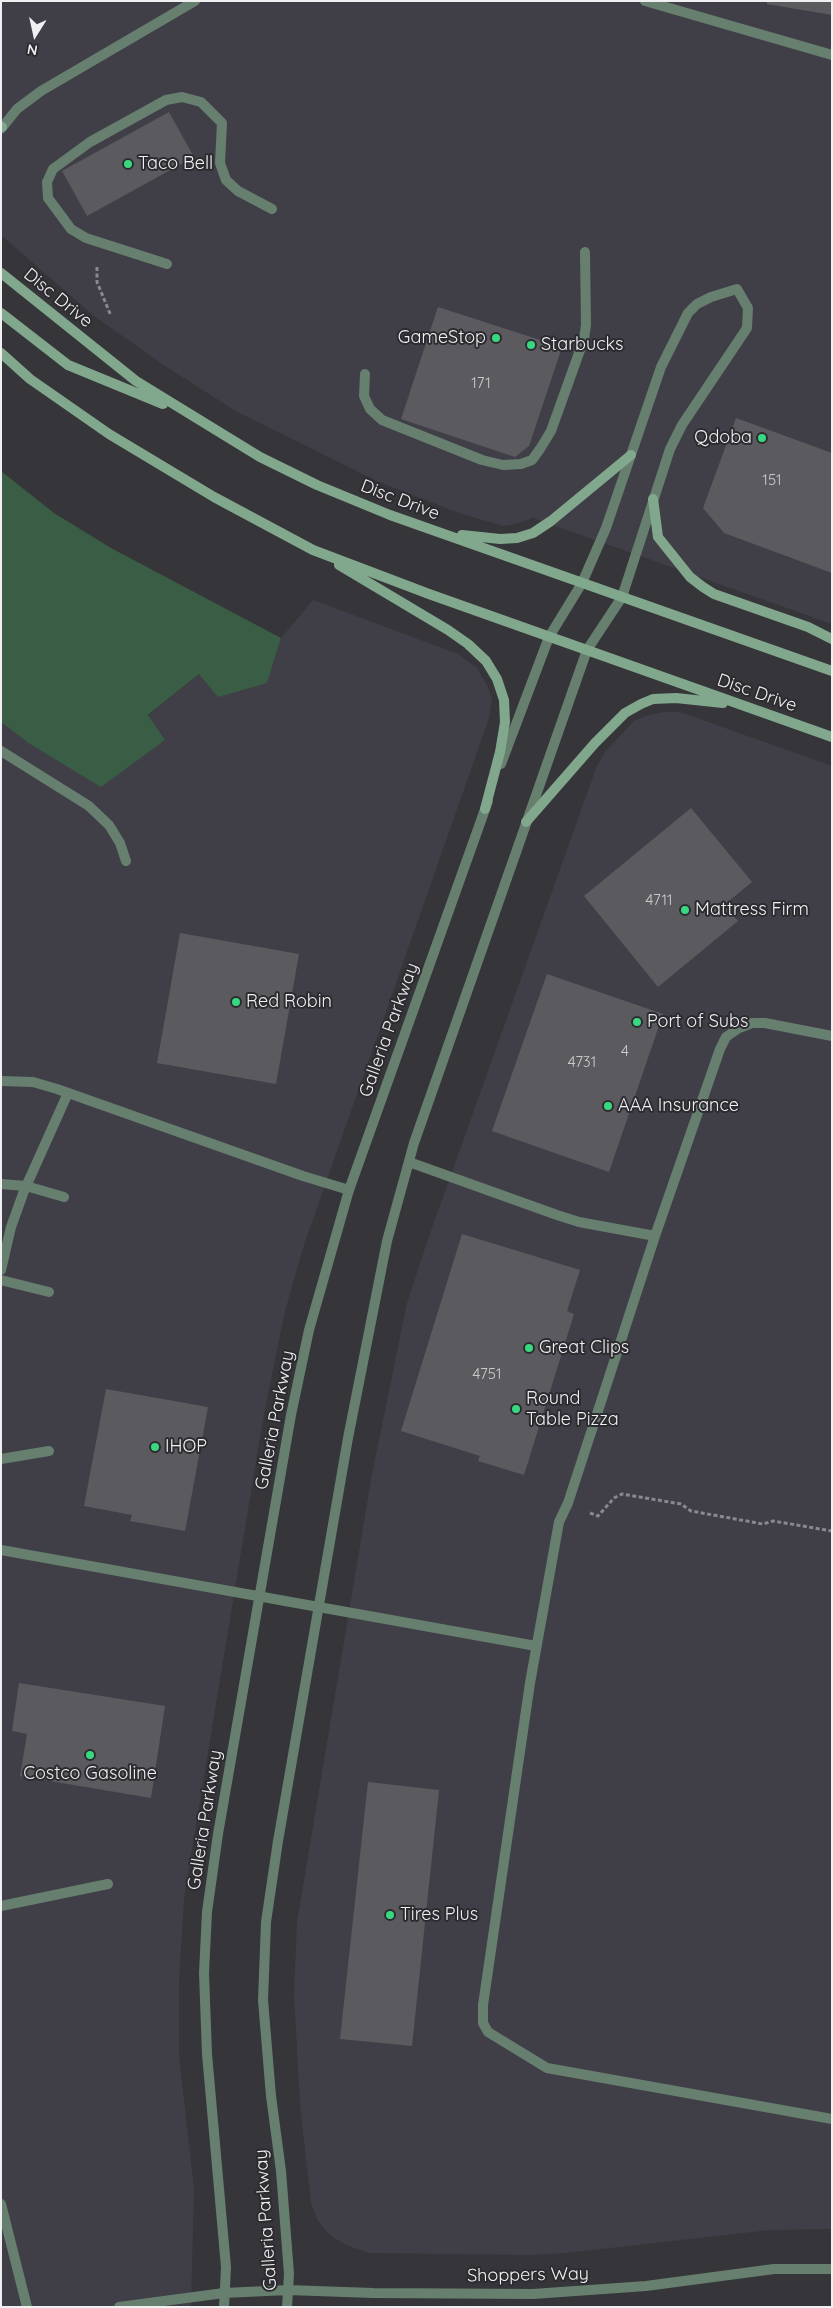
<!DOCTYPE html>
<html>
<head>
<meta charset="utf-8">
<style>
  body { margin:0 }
  #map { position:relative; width:833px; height:2308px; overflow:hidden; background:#363539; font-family:Quicksand,sans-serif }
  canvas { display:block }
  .frame { position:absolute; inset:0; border:2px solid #f0eff2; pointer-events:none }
  .north { position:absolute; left:10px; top:10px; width:50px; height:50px; -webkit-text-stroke:4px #2c2b2f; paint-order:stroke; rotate:190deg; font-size:14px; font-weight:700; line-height:20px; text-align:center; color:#f0eff2 }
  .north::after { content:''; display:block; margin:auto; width:18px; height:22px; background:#f0eff2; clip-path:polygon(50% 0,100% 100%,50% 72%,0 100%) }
</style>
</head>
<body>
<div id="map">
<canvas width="833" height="2308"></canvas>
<div class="frame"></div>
<div class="north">N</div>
</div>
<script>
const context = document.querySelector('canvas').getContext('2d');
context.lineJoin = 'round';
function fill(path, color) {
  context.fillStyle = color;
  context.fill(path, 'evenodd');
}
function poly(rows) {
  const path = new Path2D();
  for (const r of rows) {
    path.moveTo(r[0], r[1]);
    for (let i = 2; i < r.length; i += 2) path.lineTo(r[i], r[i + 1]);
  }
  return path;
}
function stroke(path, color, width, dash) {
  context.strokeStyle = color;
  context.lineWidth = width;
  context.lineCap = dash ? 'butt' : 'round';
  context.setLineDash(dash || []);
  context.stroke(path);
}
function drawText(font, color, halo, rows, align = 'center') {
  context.font = font + ' Quicksand,sans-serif';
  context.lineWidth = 4;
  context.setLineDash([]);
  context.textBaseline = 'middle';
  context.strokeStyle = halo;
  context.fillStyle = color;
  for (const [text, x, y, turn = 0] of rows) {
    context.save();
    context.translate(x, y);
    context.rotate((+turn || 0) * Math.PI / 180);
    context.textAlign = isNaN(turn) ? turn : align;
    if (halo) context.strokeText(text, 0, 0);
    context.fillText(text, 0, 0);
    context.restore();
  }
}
fill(poly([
  [1,1,832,1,832,624,533,518,520,523,503,526,459,513,379,482,236,411,168,368,94,316,1,235],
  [313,600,458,654,477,668,488,687,492,700,489,718,303,1248,285,1311,263,1419,184,1898,179,1982,179,2056,194,2189,191,2307,1,2307,1,720,165,741,148,716,199,674,267,683,281,638],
  [664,712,680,712,832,766,832,2229,770,2230,566,2253,529,2255,369,2253,346,2245,331,2236,318,2221,311,2203,300,2105,294,1993,297,1922,372,1474,407,1303,426,1245,596,768,606,751,634,721,648,715]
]), '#403f48');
fill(poly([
  [1,471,54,513,111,548,281,638,267,683,218,697,199,674,148,715,165,740,101,787,30,744,1,722]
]), '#395d45');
fill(poly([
  [767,1,832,1,832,15,767,4],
  [169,112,194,157,87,216,62,171],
  [438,307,562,347,529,446,515,457,401,419],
  [736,418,832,453,832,573,724,533,703,508],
  [691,808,752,882,724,905,738,921,658,987,584,896],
  [180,933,299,954,276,1084,157,1063],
  [547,974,663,1014,609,1172,492,1131],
  [462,1234,580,1270,567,1311,574,1314,524,1475,478,1461,480,1456,401,1431],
  [106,1389,208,1407,185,1531,130,1521,132,1515,84,1506],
  [19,1683,165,1706,151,1798,20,1776,27,1734,12,1731],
  [368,1782,439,1790,412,2046,340,2039]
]), '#5b5b5f');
stroke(poly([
  [97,267,97,282,111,316],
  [590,1513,598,1516,614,1498,622,1494,681,1504,691,1511,763,1524,773,1521,832,1531]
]), '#89888c', 3, [4, 2.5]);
stroke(poly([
  [645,1,832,55],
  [1,129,17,109,41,91,195,1],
  [167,264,86,238,71,229,48,198,47,182,53,169,90,142,166,100,182,97,201,102,222,123,220,163,226,180,238,191,272,209],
  [365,374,364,396,370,409,382,420,482,460,503,465,521,464,532,460,540,449,551,431,584,339,586,325,585,252],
  [582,583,606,528,661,367,688,313,697,304,711,297,737,289,748,308,747,328,682,425,670,449,622,597],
  [1,751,89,806,109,825,120,843,126,861],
  [832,1036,765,1023,752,1023,739,1028,726,1037,720,1049,655,1236,568,1503,559,1522,530,1683,483,2005,483,2023,488,2032,547,2068,832,2119],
  [1,1081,33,1082,57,1089,303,1176,349,1190],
  [409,1162,557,1215,579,1222,655,1236],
  [1,1184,26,1186,64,1197],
  [1,1270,11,1227,24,1191,68,1093],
  [1,1280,49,1292],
  [1,1459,49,1451],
  [1,1550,536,1646],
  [1,1906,108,1884],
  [1,2204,27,2307],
  [119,2307,224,2293]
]), '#677f6e', 10);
stroke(poly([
  [501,764,549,637,582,583],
  [224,2293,288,2290,373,2293,533,2294,646,2286,774,2269,832,2269],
  [224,2307,226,2267,207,2054,204,1973,207,1912,218,1834,291,1415,309,1330,349,1190,488,801],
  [287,2307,289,2274,281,2171,271,2096,263,2000,266,1922,278,1841,348,1438,387,1241,414,1143,587,650,622,597]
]), '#677f6e', 10);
stroke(poly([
  [1,127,2,127],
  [1,273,136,381,260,457,317,485,390,515,832,671],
  [1,313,68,365,163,404],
  [1,353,30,379,109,434,214,497,313,550,429,594,832,737],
  [653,499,658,537,690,577,703,587,714,594,808,627,832,639],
  [462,535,500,539,517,538,533,533,551,521,631,455],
  [339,565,448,630,468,644,486,661,497,679,504,700,505,722,500,752,485,809],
  [526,822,595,743,625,713,641,704,653,699,676,698,723,703]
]), '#81a88d', 10);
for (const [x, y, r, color] of [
  [128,164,5,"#38d880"],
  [496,338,5,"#38d880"],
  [531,345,5,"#38d880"],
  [762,438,5,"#38d880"],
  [685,910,5,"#38d880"],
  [236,1002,5,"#38d880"],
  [637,1022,5,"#38d880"],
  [608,1106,5,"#38d880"],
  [529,1348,5,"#38d880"],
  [516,1409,5,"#38d880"],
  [155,1447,5,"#38d880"],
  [90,1755,5,"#38d880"],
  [390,1915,5,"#38d880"]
]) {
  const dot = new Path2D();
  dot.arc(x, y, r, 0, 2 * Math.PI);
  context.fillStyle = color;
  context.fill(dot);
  stroke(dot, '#2c2b2f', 2);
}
drawText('15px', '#cbcacd', null, [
  ["171",481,383],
  ["151",772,480],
  ["4711",659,900],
  ["4",625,1051],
  ["4731",582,1062],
  ["4751",487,1374]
]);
drawText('18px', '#f0eff2', '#2c2b2f', [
  ["Taco Bell",138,164],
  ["GameStop",486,338,"right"],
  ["Starbucks",541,345],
  ["Qdoba",752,438,"right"],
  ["Mattress Firm",695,910],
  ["Red Robin",246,1002],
  ["Port of Subs",647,1022],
  ["AAA Insurance",618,1106],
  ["Great Clips",539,1348],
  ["Round",526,1399],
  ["Table Pizza",526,1420],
  ["IHOP",165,1447],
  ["Costco Gasoline",90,1774,"center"],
  ["Tires Plus",400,1915]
], 'left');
drawText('18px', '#f0eff2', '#2c2b2f', [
  ["Disc Drive",58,298,39],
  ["Disc Drive",400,500,21],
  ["Disc Drive",757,693,19],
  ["Galleria Parkway",389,1030,-70],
  ["Galleria Parkway",275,1420,-79],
  ["Galleria Parkway",205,1820,-81],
  ["Galleria Parkway",266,2220,-94],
  ["Shoppers Way",528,2275,-1]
]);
</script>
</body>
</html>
